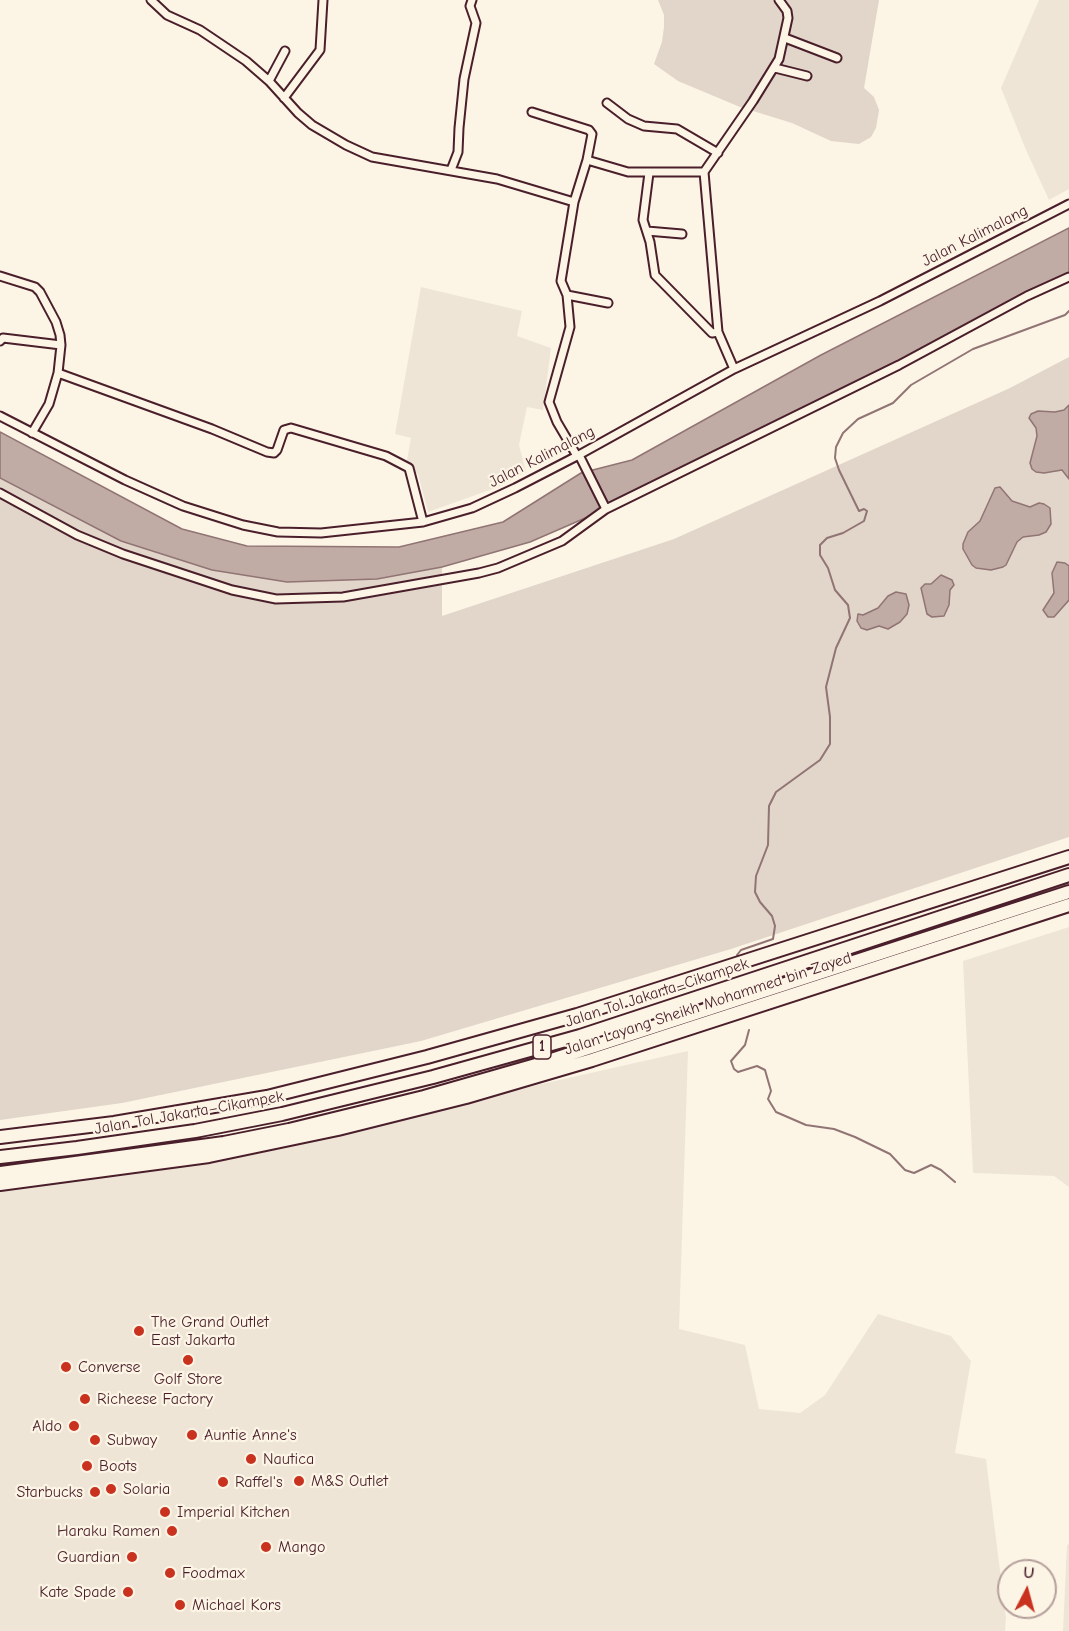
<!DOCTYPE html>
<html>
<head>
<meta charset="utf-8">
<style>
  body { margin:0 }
  #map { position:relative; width:1069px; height:1631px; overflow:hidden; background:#fcf5e5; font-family:"Comic Neue",sans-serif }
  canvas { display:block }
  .north { position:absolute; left:997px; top:1559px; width:60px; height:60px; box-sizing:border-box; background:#fcf5e5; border:2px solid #b59f9b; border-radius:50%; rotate:6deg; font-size:16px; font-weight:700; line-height:24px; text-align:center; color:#4a1f2b }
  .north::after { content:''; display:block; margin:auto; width:21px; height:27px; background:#c8321e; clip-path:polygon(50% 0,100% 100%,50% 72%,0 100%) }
</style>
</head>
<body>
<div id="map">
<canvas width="1069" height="1631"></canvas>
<div class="north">U</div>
</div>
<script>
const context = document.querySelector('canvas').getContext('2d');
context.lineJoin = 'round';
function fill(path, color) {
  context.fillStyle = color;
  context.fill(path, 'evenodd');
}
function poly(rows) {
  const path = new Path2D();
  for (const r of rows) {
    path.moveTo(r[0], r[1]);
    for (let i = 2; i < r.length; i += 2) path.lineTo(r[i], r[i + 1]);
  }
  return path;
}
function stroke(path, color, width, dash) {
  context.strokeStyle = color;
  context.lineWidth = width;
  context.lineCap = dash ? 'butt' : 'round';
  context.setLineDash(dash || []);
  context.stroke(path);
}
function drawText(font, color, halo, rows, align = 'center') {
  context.font = font + ' "Comic Neue",sans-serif';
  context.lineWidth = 4.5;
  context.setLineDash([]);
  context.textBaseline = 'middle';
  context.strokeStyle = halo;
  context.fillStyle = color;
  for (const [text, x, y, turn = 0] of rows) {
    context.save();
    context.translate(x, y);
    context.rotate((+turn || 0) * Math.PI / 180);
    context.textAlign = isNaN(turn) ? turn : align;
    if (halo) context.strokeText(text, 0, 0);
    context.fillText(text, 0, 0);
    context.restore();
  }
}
fill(poly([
  [1039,0,1069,0,1069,189,1049,200,1026,150,1001,88],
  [421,287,522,311,517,336,551,348,543,410,527,407,519,445,526,472,498,487,428,512,418,474,405,471,411,438,395,434],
  [1069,927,1069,1187,1054,1176,973,1173,963,961],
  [688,1051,679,1329,745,1345,759,1409,800,1413,825,1395,878,1314,951,1336,971,1361,955,1453,986,1459,1006,1618,1005,1631,0,1631,0,1189,387,1119],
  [1069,1544,1069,1631,1063,1631,1067,1545]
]), '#eee5d7');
fill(poly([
  [658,0,879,0,864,88,874,97,879,110,876,128,871,137,859,144,831,141,792,123,740,107,678,81,654,64,662,42,664,27,664,15],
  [1069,357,1069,837,731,949,421,1041,122,1103,0,1120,0,478,121,541,377,579,442,567,442,616,674,539,1010,388]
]), '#e2d5ca');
const water = poly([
  [1069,228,1069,277,606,509,530,542,442,567,377,579,287,582,212,570,121,541,0,478,0,432,182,529,247,546,399,547,503,522,581,473,632,460,821,355,1069,228],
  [1069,405,1069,479,1062,470,1044,473,1036,472,1032,469,1030,463,1037,436,1036,428,1029,418,1031,414,1038,411,1055,412,1064,410,1069,405],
  [1000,487,1012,501,1030,507,1039,503,1044,504,1050,508,1051,524,1046,532,1039,535,1023,537,1017,542,1006,565,1003,567,991,570,976,568,972,565,963,549,963,544,968,532,980,521,995,488,1000,487],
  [1057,562,1065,563,1069,566,1069,600,1054,617,1048,617,1043,610,1054,593,1052,573,1057,562],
  [941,575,952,580,954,585,950,590,949,605,944,616,932,617,927,614,921,588,925,584,931,584,941,575],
  [896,592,906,594,909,605,907,614,900,622,888,629,879,626,867,630,861,628,857,621,858,614,863,615,878,608,888,596,896,592]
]);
fill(water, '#c0aca5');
stroke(water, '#917474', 1.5);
stroke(poly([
  [737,955,741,950,773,939,775,926,772,916,760,902,755,892,756,876,768,845,769,806,776,792,820,760,830,744,830,717,826,687,836,648,850,618,848,605,835,590,828,568,820,555,820,545,827,538,843,533,864,521,867,511,864,509,859,511,839,470,835,458,836,447,843,433,858,419,893,403,911,385,973,349,1065,315,1069,311],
  [749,1030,745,1045,731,1061,734,1069,738,1072,757,1066,765,1070,771,1091,768,1099,776,1112,806,1125,834,1129,855,1137,890,1154,905,1170,914,1173,931,1165,941,1170,955,1182]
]), '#917474', 2);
const minor = poly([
  [151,0,167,15,200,30,246,61,269,81,298,113,312,125,346,145,372,157,497,179,574,202],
  [785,38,837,58],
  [775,68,807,76],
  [269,81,285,51],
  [284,98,320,50,323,0],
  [607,103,628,119,644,126,677,129,718,153],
  [532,112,589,130,592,134,587,160],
  [451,170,458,152,459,128,464,79,476,23,470,6,472,0],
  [704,172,718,332,734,369],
  [649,173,643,220,650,242,655,275,712,333,718,332],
  [647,231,682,234],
  [0,276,35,287,40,292,56,322,60,335,61,345,58,373,49,404,32,433],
  [567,295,608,303],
  [0,341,3,338,61,345],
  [58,373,212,429,267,452,274,453,277,450,284,430,291,428,386,456,409,468,423,522],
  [0,416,125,480,183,506,243,525,278,532,321,533,423,522,472,508,515,488,577,456,734,369,880,301,1069,204],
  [579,455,606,509],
  [577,456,557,422,549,402,570,327,567,295,561,281,574,202,587,160,628,172,704,172,753,101,779,59,788,18,787,11,779,0],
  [0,493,77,535,123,554,232,590,276,599,343,597,479,573,498,568,562,541,606,509,899,365,1027,296,1069,277]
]);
const motorway = poly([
  [0,1137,114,1123,267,1097,427,1057,577,1015,1069,857],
  [0,1157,77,1148,195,1131,282,1114,433,1077,580,1036,1069,875],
  [0,1173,224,1143,289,1130,424,1097,536,1065,1069,892],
  [0,1184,209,1156,338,1129,466,1097,592,1060,1069,905]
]);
stroke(minor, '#4a1f2b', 11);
stroke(motorway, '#4a1f2b', 16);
stroke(minor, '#fcf5e5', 7);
stroke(motorway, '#fcf5e5', 12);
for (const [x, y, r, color] of [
  [139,1331,6,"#c8321e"],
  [188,1360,6,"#c8321e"],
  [66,1367,6,"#c8321e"],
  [85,1399,6,"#c8321e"],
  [74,1426,6,"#c8321e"],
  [192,1435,6,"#c8321e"],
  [95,1440,6,"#c8321e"],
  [251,1459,6,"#c8321e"],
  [87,1466,6,"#c8321e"],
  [299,1481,6,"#c8321e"],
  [223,1482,6,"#c8321e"],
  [111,1489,6,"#c8321e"],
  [95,1492,6,"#c8321e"],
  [165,1512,6,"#c8321e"],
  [172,1531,6,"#c8321e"],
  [266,1547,6,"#c8321e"],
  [132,1557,6,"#c8321e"],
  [170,1573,6,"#c8321e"],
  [128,1592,6,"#c8321e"],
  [180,1605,6,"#c8321e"]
]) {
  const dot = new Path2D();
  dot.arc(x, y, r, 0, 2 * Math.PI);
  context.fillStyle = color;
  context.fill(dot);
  stroke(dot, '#fcf5e5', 2);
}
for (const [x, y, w] of [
  [542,1047,18]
]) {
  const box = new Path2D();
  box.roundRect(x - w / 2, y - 12, w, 24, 4.5);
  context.fillStyle = '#fcf5e5';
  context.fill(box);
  stroke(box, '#4a1f2b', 1.5);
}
drawText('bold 15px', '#4a1f2b', null, [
  ["1",542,1047]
]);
drawText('16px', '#4a1f2b', '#fcf5e5', [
  ["Jalan Kalimalang",975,236,-27],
  ["Jalan Kalimalang",542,457,-27],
  ["Jalan Tol Jakarta–Cikampek",657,993,-18],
  ["Jalan Layang Sheikh Mohammed bin Zayed",708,1004,-18],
  ["Jalan Tol Jakarta–Cikampek",189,1113,-10]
]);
drawText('16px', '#4a1f2b', '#fcf5e5', [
  ["The Grand Outlet",151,1322],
  ["East Jakarta",151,1340],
  ["Converse",78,1367],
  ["Golf Store",188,1379,"center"],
  ["Richeese Factory",97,1399],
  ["Aldo",62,1426,"right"],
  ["Auntie Anne's",204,1435],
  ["Subway",107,1440],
  ["Nautica",263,1459],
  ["Boots",99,1466],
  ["M&S Outlet",311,1481],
  ["Raffel's",235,1482],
  ["Solaria",123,1489],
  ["Starbucks",83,1492,"right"],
  ["Imperial Kitchen",177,1512],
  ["Haraku Ramen",160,1531,"right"],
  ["Mango",278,1547],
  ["Guardian",120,1557,"right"],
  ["Foodmax",182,1573],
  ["Kate Spade",116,1592,"right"],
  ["Michael Kors",192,1605]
], 'left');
</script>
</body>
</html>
